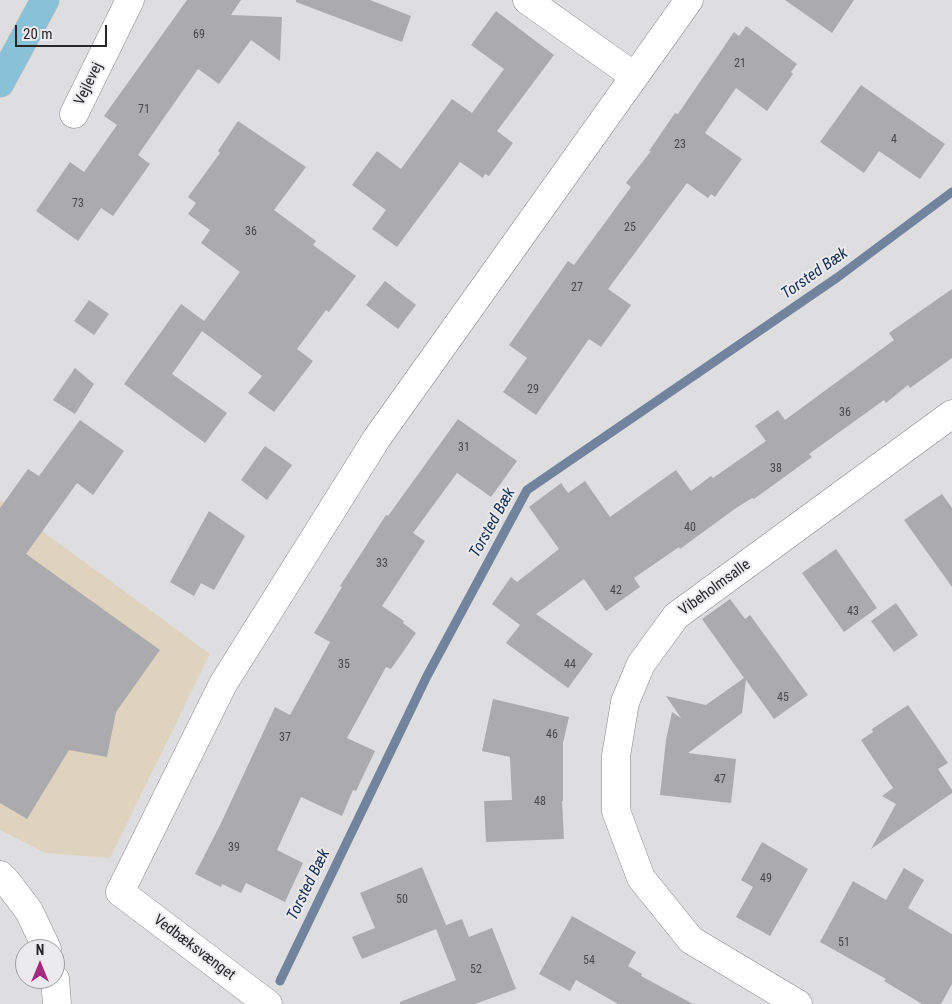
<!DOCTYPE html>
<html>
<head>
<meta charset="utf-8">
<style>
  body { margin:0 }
  #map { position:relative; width:952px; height:1004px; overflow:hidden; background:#dedee1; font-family:"Roboto Condensed",sans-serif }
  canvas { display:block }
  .north { position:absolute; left:15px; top:939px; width:50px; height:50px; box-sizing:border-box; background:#ebebee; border:1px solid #9d9d9f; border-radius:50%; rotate:0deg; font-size:14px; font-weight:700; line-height:20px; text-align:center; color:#272728 }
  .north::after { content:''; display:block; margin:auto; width:18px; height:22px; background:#a62b7e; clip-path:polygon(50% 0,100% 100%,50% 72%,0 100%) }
  .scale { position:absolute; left:15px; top:25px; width:92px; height:22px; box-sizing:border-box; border:2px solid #272728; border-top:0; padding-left:6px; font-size:15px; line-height:18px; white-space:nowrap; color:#272728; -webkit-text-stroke:4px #ebebee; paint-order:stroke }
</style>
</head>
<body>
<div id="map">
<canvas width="952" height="1004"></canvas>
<div class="north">N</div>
<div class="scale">20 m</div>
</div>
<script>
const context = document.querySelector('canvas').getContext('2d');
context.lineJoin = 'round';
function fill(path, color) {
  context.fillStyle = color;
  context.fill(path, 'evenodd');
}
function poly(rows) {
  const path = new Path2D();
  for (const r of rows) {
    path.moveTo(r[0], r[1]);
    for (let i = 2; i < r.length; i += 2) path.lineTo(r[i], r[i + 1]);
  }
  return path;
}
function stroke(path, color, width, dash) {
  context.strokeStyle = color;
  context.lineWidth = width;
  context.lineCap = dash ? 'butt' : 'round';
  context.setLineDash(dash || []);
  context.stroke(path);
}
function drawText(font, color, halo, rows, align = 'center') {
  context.font = font + ' "Roboto Condensed",sans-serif';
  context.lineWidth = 4;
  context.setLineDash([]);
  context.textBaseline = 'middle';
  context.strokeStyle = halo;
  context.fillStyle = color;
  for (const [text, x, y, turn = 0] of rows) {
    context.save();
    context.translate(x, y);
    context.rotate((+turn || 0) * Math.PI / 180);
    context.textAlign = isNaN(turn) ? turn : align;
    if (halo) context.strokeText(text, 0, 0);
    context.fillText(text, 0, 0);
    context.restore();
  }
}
fill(poly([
  [0,500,210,654,110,858,45,853,0,830]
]), '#ded3bf');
stroke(poly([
  [280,981,427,676,527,490,838,277,952,192]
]), '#72839d', 9);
fill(poly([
  [187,0,241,0,231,15,282,17,280,61,251,40,219,84,198,69,138,155,150,164,113,216,101,208,78,241,36,211,70,162,84,172,117,125,104,116],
  [296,0,370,0,411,16,402,42,296,2],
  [785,0,854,0,832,33],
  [496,11,554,55,497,131,513,143,489,176,485,174,483,178,460,162,397,247,372,229,386,210,352,185,377,151,401,169,452,99,472,113,504,69,471,45],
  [746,26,797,64,791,72,793,74,767,111,736,88,705,133,742,159,715,197,711,194,708,198,687,183,608,289,631,305,601,347,589,339,536,415,503,392,527,358,509,345,568,261,574,265,631,187,626,183,651,151,649,151,675,113,678,114,734,32,739,36],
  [861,85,945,144,920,179,879,151,864,173,820,142],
  [238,121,306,167,274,210,316,241,313,245,356,276,329,312,326,310,297,349,313,361,274,412,248,393,262,376,202,331,172,374,227,413,205,443,124,384,181,304,204,321,240,272,201,243,210,230,188,214,196,203,188,197,220,153,218,151],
  [385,281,416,305,398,329,366,305],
  [952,289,952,358,910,388,908,385,886,403,884,400,809,454,812,457,754,499,752,498,736,508,680,549,679,547,634,578,640,587,606,611,584,579,536,614,593,654,568,688,506,643,520,625,492,604,511,577,517,582,559,549,529,507,561,483,568,493,585,481,610,517,676,470,691,491,711,476,713,478,766,441,755,426,778,410,785,420,894,340,889,333],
  [89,300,109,314,94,335,74,321],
  [75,368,94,384,75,414,53,400],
  [458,419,517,461,491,497,457,473,413,533,425,541,382,606,404,621,403,623,416,633,391,669,386,667,347,738,375,751,356,791,353,790,342,816,301,797,277,850,303,863,285,902,246,883,241,893,222,884,221,887,195,874,221,823,275,707,290,715,330,642,314,633,342,587,340,586,386,515,388,516],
  [80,420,124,451,93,495,77,483,26,554,160,650,116,712,107,757,69,750,27,819,0,803,0,508,28,469,39,476],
  [265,446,292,465,267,500,241,480],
  [942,494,952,508,952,587,904,520],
  [209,511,245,536,214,590,201,583,194,596,170,582],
  [836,549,877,608,844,632,802,573],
  [730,599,745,619,750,615,808,695,774,719,746,680,742,713,688,753,736,759,731,803,660,795,666,740,672,712,681,718,666,696,706,705,744,678,702,619],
  [896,603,918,635,894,652,871,621],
  [493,699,569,717,563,743,563,801,562,801,564,839,486,842,484,801,512,800,510,757,482,751],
  [908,705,948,763,938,769,952,790,952,793,871,849,896,804,882,796,893,788,861,740,873,732,872,729],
  [762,842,808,869,770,936,736,917,753,887,741,880],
  [422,867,446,925,362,959,352,937,375,928,360,893],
  [904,868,924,880,908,908,952,934,952,984,941,1004,922,1004,884,981,886,979,820,942,853,881,886,900],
  [572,916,636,952,628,966,642,974,641,976,693,1004,618,1004,576,980,570,991,539,974],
  [462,919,469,937,492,928,516,989,475,1004,400,1004,400,1002,456,980,436,929]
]), '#ababae');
const street = poly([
  [527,0,634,76],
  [74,114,130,0],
  [268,1004,120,892,223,684,377,438,689,0],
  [798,1004,691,940,641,878,616,811,616,756,625,702,641,664,676,616,952,414]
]);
const secondary = poly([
  [0,875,7,882,29,911,47,949],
  [55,979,57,1004]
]);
const primary = poly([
  [0,83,45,0]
]);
stroke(street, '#8a8a8c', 29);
stroke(secondary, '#8a8a8c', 29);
stroke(primary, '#bababa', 29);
stroke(street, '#fff', 28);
stroke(secondary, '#fff', 28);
stroke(primary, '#89c1d9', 28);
drawText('12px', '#48484a', null, [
  ["69",199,35],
  ["21",740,64],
  ["71",144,110],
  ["4",894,140],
  ["23",680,145],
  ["73",78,204],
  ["25",630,228],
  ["36",251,232],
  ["27",577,288],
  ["29",533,390],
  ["36",845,413],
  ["31",464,448],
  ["38",776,469],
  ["40",690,528],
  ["33",382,564],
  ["42",616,591],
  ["43",853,612],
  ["35",344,665],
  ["44",570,665],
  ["45",783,698],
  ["46",552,735],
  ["37",285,738],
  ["47",720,780],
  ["48",540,802],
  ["39",234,848],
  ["49",766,879],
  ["50",402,900],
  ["51",844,943],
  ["54",589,961],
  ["52",476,970]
]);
drawText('15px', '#272728', '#ebebee', [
  ["Vejlevej",89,84,-64],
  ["Vibeholmsalle",715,588,-36],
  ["Vedbæksvænget",194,948,37]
]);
drawText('italic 16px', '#172e54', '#ebebee', [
  ["Torsted Bæk",815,274,-35],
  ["Torsted Bæk",493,523,-61],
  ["Torsted Bæk",309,885,-64]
]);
</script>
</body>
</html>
